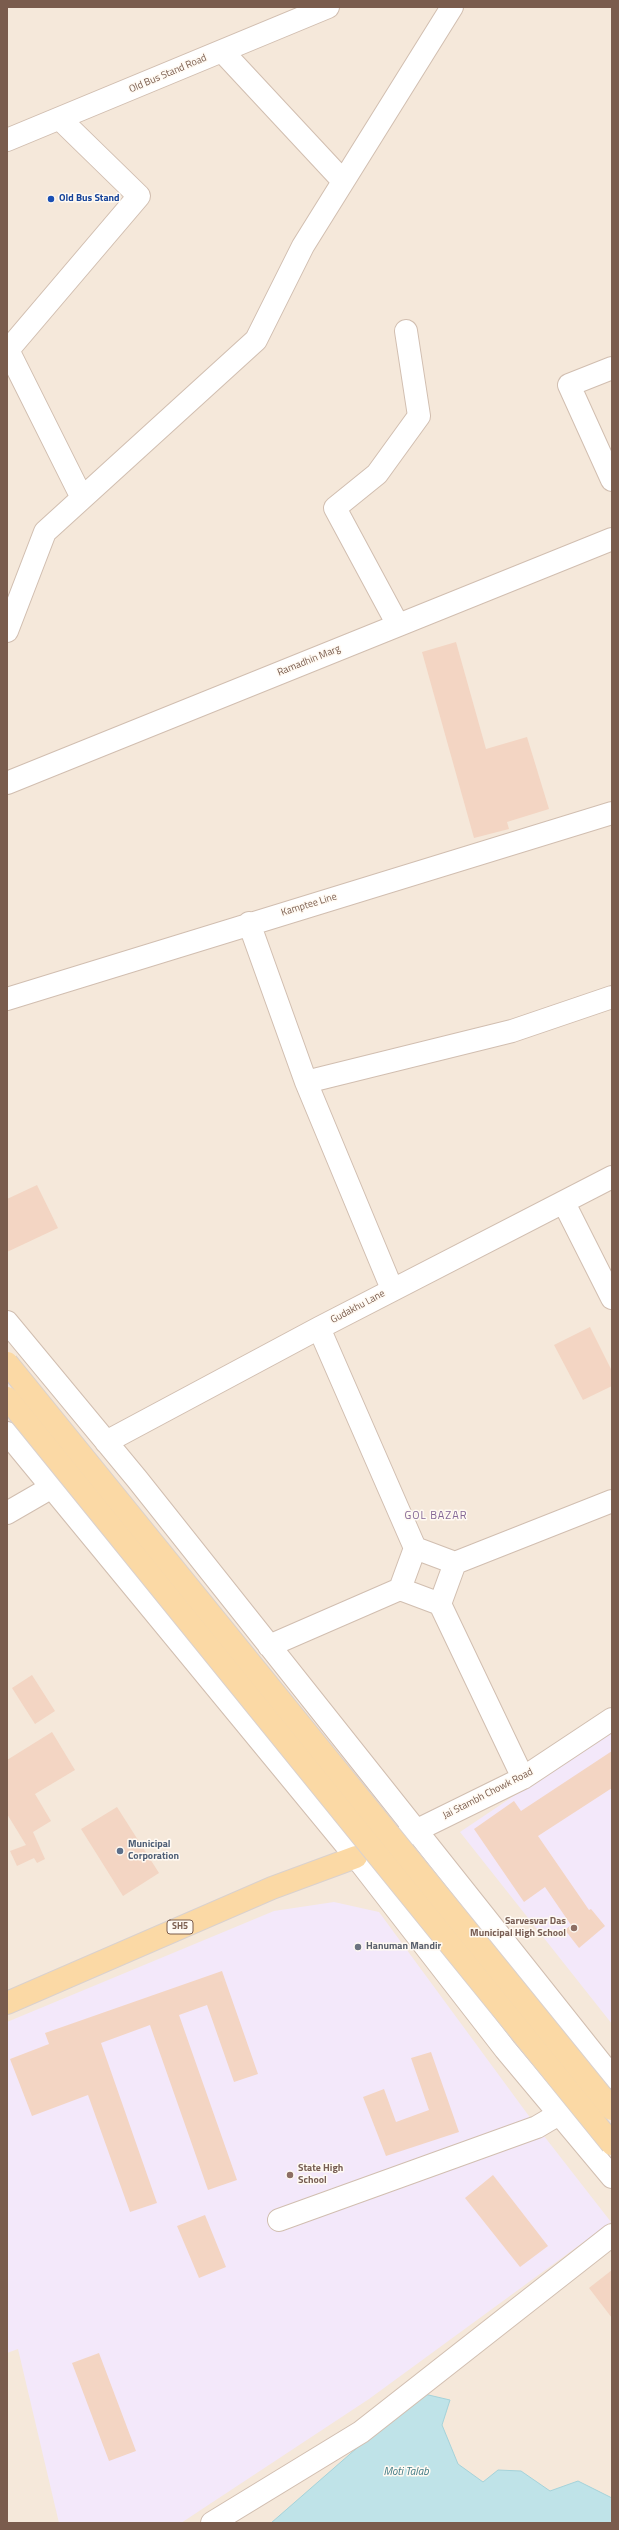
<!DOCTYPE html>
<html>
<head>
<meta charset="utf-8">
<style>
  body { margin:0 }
  #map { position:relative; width:619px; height:2530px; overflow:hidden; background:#fdf6ec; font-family:"Titillium Web",sans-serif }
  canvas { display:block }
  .frame { position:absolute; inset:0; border:8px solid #7a5c4d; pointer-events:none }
</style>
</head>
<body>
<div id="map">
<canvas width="619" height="2530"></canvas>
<div class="frame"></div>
</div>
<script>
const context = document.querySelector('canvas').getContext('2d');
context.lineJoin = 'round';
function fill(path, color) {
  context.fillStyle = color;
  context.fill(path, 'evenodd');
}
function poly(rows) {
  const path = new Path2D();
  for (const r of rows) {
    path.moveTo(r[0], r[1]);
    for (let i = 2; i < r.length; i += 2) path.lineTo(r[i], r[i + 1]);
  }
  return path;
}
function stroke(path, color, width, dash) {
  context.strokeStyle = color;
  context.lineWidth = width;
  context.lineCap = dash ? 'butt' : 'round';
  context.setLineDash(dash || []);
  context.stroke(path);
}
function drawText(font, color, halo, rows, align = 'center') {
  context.font = font + ' "Titillium Web",sans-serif';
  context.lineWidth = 3;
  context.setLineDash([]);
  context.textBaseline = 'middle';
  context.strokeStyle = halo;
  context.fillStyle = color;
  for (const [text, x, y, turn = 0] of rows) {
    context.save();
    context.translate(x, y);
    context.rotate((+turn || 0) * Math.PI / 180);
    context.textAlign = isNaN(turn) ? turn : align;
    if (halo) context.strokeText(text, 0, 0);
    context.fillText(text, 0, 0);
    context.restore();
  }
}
fill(poly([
  [7,7,612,7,612,2523,7,2523]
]), '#f5e8da');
fill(poly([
  [612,1730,612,2024,460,1832],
  [334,1902,379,1912,537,2127,611,2222,369,2399,181,2523,59,2523,18,2349,7,2353,7,2022,274,1911]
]), '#f3e8fa');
const water = poly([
  [420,2393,450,2400,442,2425,458,2464,483,2482,498,2470,521,2471,550,2491,578,2481,612,2498,612,2523,271,2523,420,2393]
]);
fill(water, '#bfe3e8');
stroke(water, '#a5d3da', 1);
fill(poly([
  [456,642,486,749,527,737,549,809,507,822,509,829,474,838,422,652],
  [37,1185,58,1228,7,1252,7,1199],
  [590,1327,612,1371,612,1386,583,1400,554,1345],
  [32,1675,55,1711,35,1724,12,1688],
  [52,1732,75,1770,35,1794,51,1821,33,1832,45,1859,37,1863,34,1858,17,1866,10,1851,26,1845,7,1814,7,1760],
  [612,1751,612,1788,538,1836,589,1910,591,1909,605,1926,579,1948,565,1930,571,1925,545,1887,524,1902,474,1829,514,1801,521,1811],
  [117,1807,159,1873,123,1896,81,1829],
  [222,1971,258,2074,234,2082,207,2005,179,2015,237,2180,208,2190,150,2025,101,2043,157,2203,130,2212,88,2095,32,2116,10,2059,49,2044,45,2033],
  [431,2052,459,2132,386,2156,363,2097,384,2089,396,2122,429,2110,411,2058],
  [493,2175,548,2246,520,2267,465,2198],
  [205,2215,226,2267,199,2278,177,2226],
  [612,2270,612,2318,589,2288],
  [99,2353,136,2451,109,2461,72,2363]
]), '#f3d5c3');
const minor = poly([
  [222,51,343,181],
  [60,119,139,196,8,350,82,498],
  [7,140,328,7],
  [612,368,569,385,612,480],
  [398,625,335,508,377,474,419,416,406,331],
  [7,631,45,532,256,340,303,246,452,7],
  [7,783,612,539],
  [249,923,306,1082,392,1289],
  [7,999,612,813],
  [306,1082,512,1031,612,997],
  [564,1203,612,1298],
  [7,1322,137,1479,612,2077],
  [319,1328,415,1548],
  [7,1433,356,1857,505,2049,612,2177],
  [106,1442,319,1328,612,1177],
  [7,1513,52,1487],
  [455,1563,440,1604,400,1589,415,1548,455,1563,612,1501],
  [440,1604,523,1778],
  [269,1646,400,1589],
  [403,1837,523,1778,612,1719],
  [279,2220,537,2127,559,2114],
  [212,2523,361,2432,612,2235]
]);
const major = poly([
  [7,2003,272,1888,356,1857]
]);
stroke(minor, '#d1beb0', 24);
stroke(major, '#dad1cd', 24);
stroke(minor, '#fff', 22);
stroke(major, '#fbd9a5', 22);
const majorBridge = poly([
  [7,1363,612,2109],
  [7,1398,612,2144]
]);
stroke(majorBridge, '#dad1cd', 24, []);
stroke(majorBridge, '#fbd9a5', 22);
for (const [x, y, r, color] of [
  [51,199,4,"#1a4fb4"],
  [120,1851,4,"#5c6f8a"],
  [574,1928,4,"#8d6e63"],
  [358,1947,4,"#6b7280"],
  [290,2175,4,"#8d6e63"]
]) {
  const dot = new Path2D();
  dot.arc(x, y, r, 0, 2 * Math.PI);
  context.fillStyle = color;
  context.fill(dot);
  stroke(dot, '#fffaf3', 1.5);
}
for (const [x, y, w] of [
  [180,1927,26]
]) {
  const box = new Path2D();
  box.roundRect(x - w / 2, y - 7, w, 14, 3);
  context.fillStyle = '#fffaf3';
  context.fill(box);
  stroke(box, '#7a5c4d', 1);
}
drawText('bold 9px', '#7a5c4d', null, [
  ["SH5",180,1927]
]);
drawText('10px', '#7a5c4d', '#fffaf3', [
  ["Old Bus Stand Road",168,74,-23],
  ["Ramadhin Marg",309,661,-22],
  ["Kamptee Line",309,905,-17],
  ["Gudakhu Lane",358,1307,-28],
  ["Jai Stambh Chowk Road",488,1794,-27]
]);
drawText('bold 10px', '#164399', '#fffaf3', [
  ["Old Bus Stand",59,199]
], 'left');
drawText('bold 10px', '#4e5e75', '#fffaf3', [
  ["Municipal",128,1845],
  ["Corporation",128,1857]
], 'left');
drawText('bold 10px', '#785e54', '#fffaf3', [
  ["Sarvesvar Das",566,1922],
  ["Municipal High School",566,1934],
  ["State High",298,2169,"left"],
  ["School",298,2181,"left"]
], 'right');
drawText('bold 10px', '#5b616d', '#fffaf3', [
  ["Hanuman Mandir",366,1947]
], 'left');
context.letterSpacing = '1px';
drawText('11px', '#846695', '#fffaf3', [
  ["GOL BAZAR",436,1516]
]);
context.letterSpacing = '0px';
drawText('italic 11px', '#437c86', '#fffaf3', [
  ["Moti Talab",406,2472]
]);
</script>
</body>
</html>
